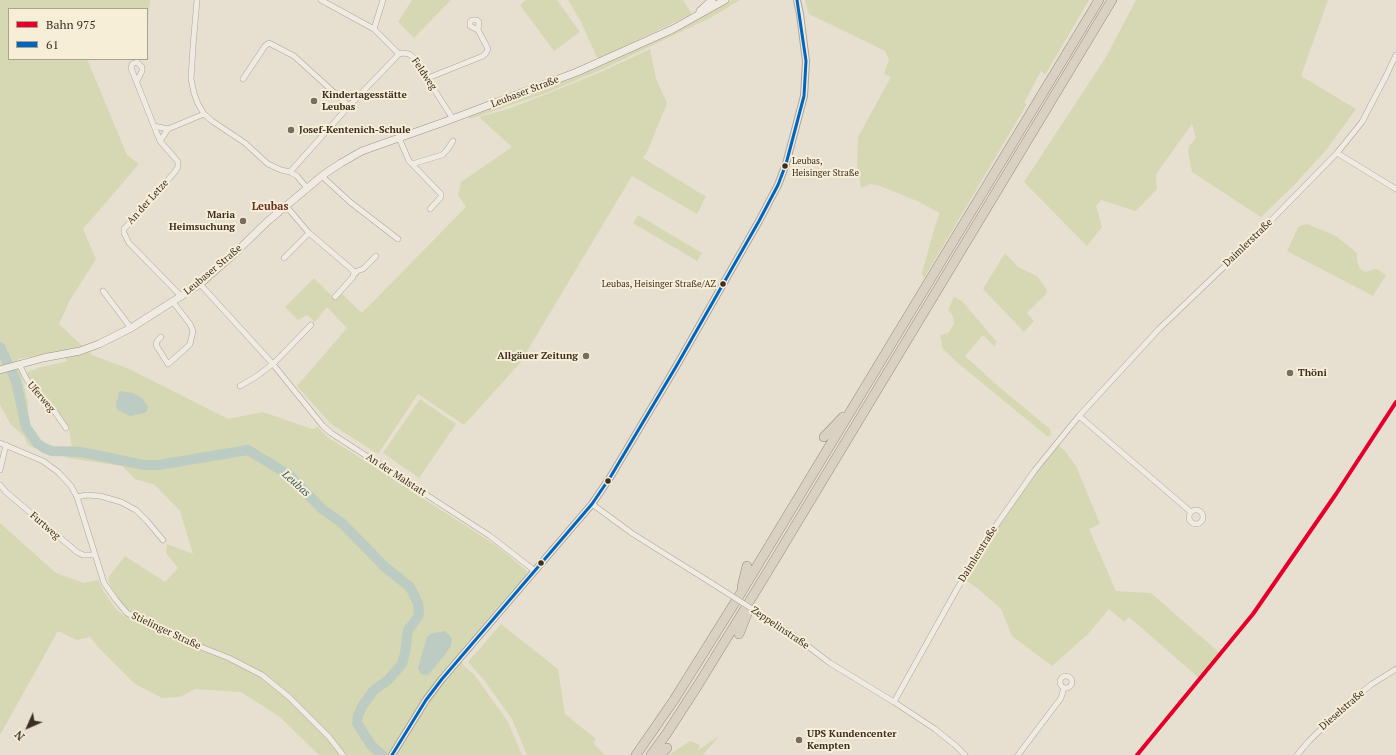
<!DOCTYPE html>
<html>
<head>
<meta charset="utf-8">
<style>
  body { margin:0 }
  #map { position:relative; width:1396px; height:755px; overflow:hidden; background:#e7e0d1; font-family:"PT Serif",serif }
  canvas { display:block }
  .legend { position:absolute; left:8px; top:8px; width:140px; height:52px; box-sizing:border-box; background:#f7eed8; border:1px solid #ada18e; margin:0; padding:5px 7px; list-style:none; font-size:12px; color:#3d2e20 }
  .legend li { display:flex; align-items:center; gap:8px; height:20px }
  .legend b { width:20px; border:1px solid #ada18e }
  .north { position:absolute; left:8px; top:707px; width:40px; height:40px; -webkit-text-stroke:3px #f7eed8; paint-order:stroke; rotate:225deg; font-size:11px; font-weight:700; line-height:16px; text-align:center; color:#3d2e20 }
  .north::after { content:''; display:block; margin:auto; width:14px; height:18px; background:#3d2e20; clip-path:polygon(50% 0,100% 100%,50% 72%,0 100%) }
</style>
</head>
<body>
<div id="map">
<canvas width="1396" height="755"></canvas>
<ul class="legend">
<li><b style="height:5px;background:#e4002b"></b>Bahn 975</li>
<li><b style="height:5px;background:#0065bd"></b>61</li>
</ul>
<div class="north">N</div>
</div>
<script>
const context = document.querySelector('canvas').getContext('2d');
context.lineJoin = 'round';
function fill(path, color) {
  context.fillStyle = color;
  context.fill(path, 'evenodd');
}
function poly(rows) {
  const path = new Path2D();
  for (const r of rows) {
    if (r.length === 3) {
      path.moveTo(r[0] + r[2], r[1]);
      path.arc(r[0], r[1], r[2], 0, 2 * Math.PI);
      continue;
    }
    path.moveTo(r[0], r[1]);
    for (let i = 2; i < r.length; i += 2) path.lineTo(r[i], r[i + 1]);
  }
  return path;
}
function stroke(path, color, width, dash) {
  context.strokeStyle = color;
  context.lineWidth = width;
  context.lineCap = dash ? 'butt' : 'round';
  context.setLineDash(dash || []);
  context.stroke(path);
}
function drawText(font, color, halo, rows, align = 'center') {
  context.font = font + ' "PT Serif",serif';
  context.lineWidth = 4;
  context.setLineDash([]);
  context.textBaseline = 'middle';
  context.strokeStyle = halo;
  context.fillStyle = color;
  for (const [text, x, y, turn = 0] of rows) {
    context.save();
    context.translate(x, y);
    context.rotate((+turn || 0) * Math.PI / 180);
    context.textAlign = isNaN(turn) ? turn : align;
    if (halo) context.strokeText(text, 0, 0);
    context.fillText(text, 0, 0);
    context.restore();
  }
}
fill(poly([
  [0,0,150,0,148,21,147,21,147,9,9,9,9,59,87,59,127,155,139,164,83,229,96,259,70,300,59,324,92,355,129,369,228,419,263,412,312,429,318,427,326,436,497,546,527,571,526,577,509,594,457,657,466,668,474,674,508,722,522,755,319,755,280,717,241,692,195,689,180,697,162,698,135,684,100,649,90,637,77,640,58,631,0,735,0,523,56,573,84,583,98,580,104,592,116,609,124,616,130,612,120,601,111,587,108,578,125,556,165,582,178,568,166,553,167,544,193,554,180,511,155,485,135,479,122,466,67,458,68,447,72,446,69,428,56,411,28,380,25,373,41,367,68,361,58,352,18,359,28,403,28,425,36,439,42,443,36,449,28,445,23,435,11,425,0,405],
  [412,0,451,0,414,38,398,22],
  [526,0,557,0,580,32,554,51,520,5],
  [568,0,683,0,692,14,598,59,580,20],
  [732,0,740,0,712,17,603,69,546,93,470,119,468,116,529,95,578,75,698,19],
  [805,0,1089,0,1045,75,1041,71,1024,103,1027,104,924,278,922,273,935,226,940,213,917,201,880,186,870,184,861,188,857,165,858,137,891,77,884,74,889,60,885,51,809,14],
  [1136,0,1328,0,1301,76,1356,109,1326,150,1295,184,1261,217,1192,172,1188,152,1189,146,1196,138,1192,124,1156,174,1157,189,1136,211,1101,200,1096,206,1102,227,1087,246,1024,182,1106,57],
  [650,49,656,79,667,103,648,150,643,158,698,192,706,196,697,214,632,176,520,363,464,425,418,394,378,454,331,424,297,386,347,328,327,307,315,322,307,315,298,320,285,307,314,278,335,299,341,293,362,313,466,207,458,195,461,182,512,147,479,117,511,108,547,94,603,71],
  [638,215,702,253,697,261,633,223],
  [1307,224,1336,236,1357,253,1357,261,1360,269,1365,272,1376,269,1386,275,1373,296,1287,251,1299,226],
  [1005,253,1018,267,1037,276,1047,290,1046,294,1027,313,1034,321,1024,332,983,289],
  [954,297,962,301,996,341,995,347,983,335,965,356,998,386,1050,429,1051,434,1048,437,959,364,943,349,940,335,948,333,954,324,953,316,948,310],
  [420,399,456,424,419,478,383,453],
  [1056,443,1064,450,1076,466,1100,524,1089,529,1116,591,1151,593,1221,654,1200,679,1129,617,1124,622,1109,609,1088,634,1052,666,1012,636,1001,609,976,587,963,579,990,534],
  [501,624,558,669,565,714,596,739,593,743,605,755,527,755,512,719,484,680,468,662],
  [719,736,703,755,669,755,690,741,700,745,697,751]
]), '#d6d7b3');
fill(poly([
  [121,391,133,393,143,399,148,407,147,411,144,413,130,416,118,410,116,407,116,402,118,399,119,392],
  [445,631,452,638,451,646,443,657,428,675,421,674,418,668,427,637,430,634]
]), '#bcccc2');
stroke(poly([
  [0,347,16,381,26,427,37,443,44,448,52,451,81,452,144,465,158,465,248,450,289,475,322,509,342,523,385,567,410,587,418,603,419,612,418,617,408,630,405,653,402,664,388,680,374,690,363,705,358,715,357,723,371,745,382,755]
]), '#bcccc2', 10);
const minor = poly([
  [197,0,193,46,191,79,194,93,198,104,204,114,212,121,245,143,268,164,281,170,290,172,297,176,307,188],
  [321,0,374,29,399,54],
  [374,29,383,0],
  [428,78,483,56,486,53,488,49,486,45,478,30,470,26,470,22,472,20,477,20,479,22,478,30],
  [243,79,265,46,269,43,294,56,349,106],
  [137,81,142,71,142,67,137,62,132,64,131,68,154,126,168,129],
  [154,126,160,141],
  [399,138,409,161,441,194,441,197,430,209],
  [1337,153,1396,189],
  [412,164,442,155,447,150,453,141],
  [290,172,349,106,399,54,403,53,409,54,414,58,453,119],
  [323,175,325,179,350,202,398,239],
  [286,206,309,233,356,273],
  [284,258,309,233],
  [200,284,272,363,323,426,331,433,490,536,535,571],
  [103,291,131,328],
  [182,297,129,243,124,233,124,229,174,173,178,167,178,162,174,157,160,141,168,129,204,114],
  [335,297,353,277,354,272,363,269,376,256],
  [161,337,157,341,156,345,168,364,184,350,190,344,193,331,190,324,173,302],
  [19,364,27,380,36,392,55,412,66,428],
  [240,386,257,376,275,362,311,325],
  [1079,416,1191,512],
  [0,443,43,461,58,472,71,486,77,497,104,583,116,600,127,613,173,636,229,658,262,675,289,697,329,737,343,755],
  [0,470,6,445],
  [0,485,6,492,77,552,83,555,95,555],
  [77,497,86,495,100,496,121,502,136,510,147,521,163,540],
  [592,504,633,534,713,584],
  [1196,517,7],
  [768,619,796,637,830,663,894,702,935,729,956,746,965,755],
  [1066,682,6],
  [894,702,957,589,990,534,1035,470,1079,416,1159,329,1251,241,1337,153,1362,122,1386,76,1396,55],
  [1018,755,1061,698,1064,688],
  [1297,755,1309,741,1347,704,1372,684,1396,669]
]);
const tertiary = poly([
  [392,755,426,700,442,679,592,504,611,476,677,365,759,221,778,185,786,164,804,96,806,61,800,14,797,0]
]);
const secondary = poly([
  [700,11,712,0],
  [0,370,43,358,80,351,99,344,131,328,200,284,235,253,268,221,323,175,341,163,362,151,444,122,577,72,673,29,725,0]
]);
const motorway = poly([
  [824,437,843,417],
  [742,587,747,566],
  [739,634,747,614],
  [636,755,674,700,739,596,1099,0],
  [651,755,667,733,698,685,765,576,1112,0],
  [660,755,667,748]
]);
stroke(minor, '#ada599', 6);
stroke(tertiary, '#ada599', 8);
stroke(secondary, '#9c958a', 8);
stroke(motorway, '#928b80', 10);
stroke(minor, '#efebe3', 5);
stroke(tertiary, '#efebe3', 6);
stroke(secondary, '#efebe3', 7);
stroke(motorway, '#dad1c2', 9);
const minorBridge = poly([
  [713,584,768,619]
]);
stroke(minorBridge, '#ada599', 6, []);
stroke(minorBridge, '#efebe3', 5);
stroke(poly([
  [392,755,426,700,442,679,592,504,611,476,677,365,759,221,778,185,786,164,804,96,806,61,797,0]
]), '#0065bd', 3);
stroke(poly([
  [1137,755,1253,614,1336,494,1396,402]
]), '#e4002b', 4);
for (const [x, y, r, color] of [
  [314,101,4,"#786c5e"],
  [291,130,4,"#786c5e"],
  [785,166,3.5,"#3d2e20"],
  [243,221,4,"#786c5e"],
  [723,284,3.5,"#3d2e20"],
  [586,356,4,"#786c5e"],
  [1290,373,4,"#786c5e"],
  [608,481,3.5,"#3d2e20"],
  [541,563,3.5,"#3d2e20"],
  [799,740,4,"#786c5e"]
]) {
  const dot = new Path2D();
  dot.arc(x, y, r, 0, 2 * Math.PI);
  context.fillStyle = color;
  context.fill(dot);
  stroke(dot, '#f7eed8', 1.5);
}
drawText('9px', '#3d2e20', '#f7eed8', [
  ["Leubas,",792,161],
  ["Heisinger Straße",792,173],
  ["Leubas, Heisinger Straße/AZ",716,284,"right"]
], 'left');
drawText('10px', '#3d2e20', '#f7eed8', [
  ["Feldweg",424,74,56],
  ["Leubaser Straße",525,92,-21],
  ["An der Letze",148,202,-48],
  ["Daimlerstraße",1248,243,-44],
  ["Leubaser Straße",213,270,-40],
  ["Uferweg",41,397,49],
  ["An der Malstatt",396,475,33],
  ["Furtweg",45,526,41],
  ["Daimlerstraße",978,554,-58],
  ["Zeppelinstraße",780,628,34],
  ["Stielinger Straße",166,631,25],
  ["Dieselstraße",1342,710,-41]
]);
drawText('bold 10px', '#3d2e20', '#f7eed8', [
  ["Kindertagesstätte",322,95],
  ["Leubas",322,107],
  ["Josef-Kentenich-Schule",299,130],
  ["Maria",235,215,"right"],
  ["Heimsuchung",235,227,"right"],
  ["Allgäuer Zeitung",578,356,"right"],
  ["Thöni",1298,373],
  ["UPS Kundencenter",807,734],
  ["Kempten",807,746]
], 'left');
drawText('bold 11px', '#6b2e1e', '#f7eed8', [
  ["Leubas",270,207]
]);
drawText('italic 11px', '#2f5d5a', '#f7eed8', [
  ["Leubas",296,484,42]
]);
</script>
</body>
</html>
